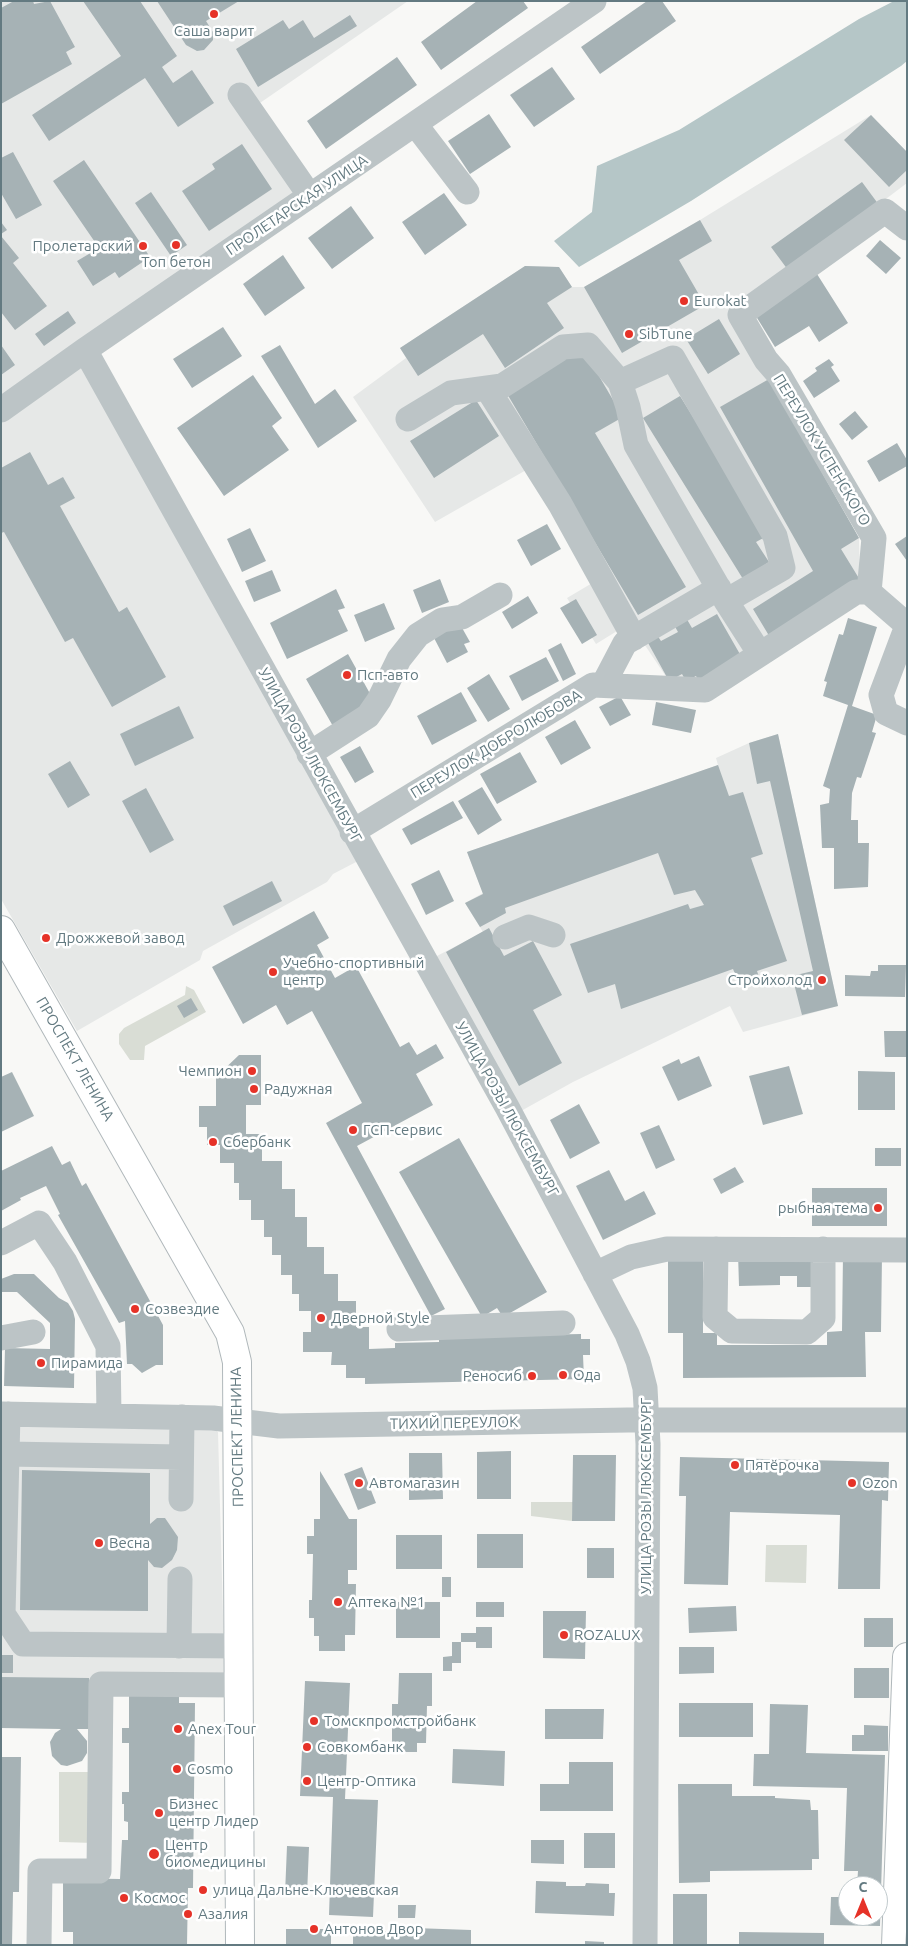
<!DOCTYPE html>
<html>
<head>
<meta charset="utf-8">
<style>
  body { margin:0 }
  #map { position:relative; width:908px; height:1946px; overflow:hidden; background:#f8f8f6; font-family:Ubuntu,sans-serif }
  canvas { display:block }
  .frame { position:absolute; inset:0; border:2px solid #637a81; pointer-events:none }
  .north { position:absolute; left:838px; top:1876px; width:50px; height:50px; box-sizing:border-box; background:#fff; border:1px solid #c1cacd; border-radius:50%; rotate:0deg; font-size:14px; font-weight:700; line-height:20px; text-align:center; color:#637a81 }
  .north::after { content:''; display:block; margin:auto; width:18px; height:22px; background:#e63228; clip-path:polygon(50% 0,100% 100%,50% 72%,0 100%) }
</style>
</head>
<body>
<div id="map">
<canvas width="908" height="1946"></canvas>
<div class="frame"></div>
<div class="north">С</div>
</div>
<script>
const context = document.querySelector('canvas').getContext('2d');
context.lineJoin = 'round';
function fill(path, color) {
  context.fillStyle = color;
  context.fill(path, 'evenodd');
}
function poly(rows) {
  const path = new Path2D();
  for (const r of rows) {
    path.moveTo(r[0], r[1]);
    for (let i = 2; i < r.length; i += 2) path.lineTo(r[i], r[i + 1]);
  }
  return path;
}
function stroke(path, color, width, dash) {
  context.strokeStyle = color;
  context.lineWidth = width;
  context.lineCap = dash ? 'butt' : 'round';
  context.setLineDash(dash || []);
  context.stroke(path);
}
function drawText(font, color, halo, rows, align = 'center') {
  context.font = font + ' Ubuntu,sans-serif';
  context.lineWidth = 5;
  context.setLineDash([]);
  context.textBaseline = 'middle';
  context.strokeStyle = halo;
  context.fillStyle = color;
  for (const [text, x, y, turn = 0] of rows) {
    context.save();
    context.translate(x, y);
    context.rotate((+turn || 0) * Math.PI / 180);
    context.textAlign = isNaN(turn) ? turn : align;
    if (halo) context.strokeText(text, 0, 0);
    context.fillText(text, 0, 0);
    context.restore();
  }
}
fill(poly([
  [1,1,408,1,257,105,314,185,1,402],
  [871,115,907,152,907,183,730,317,769,379,859,538,860,580,698,680,669,681,630,623,596,644,567,598,599,579,528,469,435,522,353,397,406,358,400,348,525,266,559,267,572,287,584,287,700,220],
  [79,363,358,861,333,874,327,882,203,951,200,960,77,1031,1,899,1,420],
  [778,734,838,1006,743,1032,730,1006,573,1082,521,1111,435,957,483,932,465,903,483,893,467,852,718,765,716,758,749,743],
  [1,1424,215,1429,218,1432,225,1690,1,1686]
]), '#e6e8e7');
fill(poly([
  [186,986,194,990,206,1012,145,1046,144,1060,130,1060,119,1044,119,1034,124,1028,185,995],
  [531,1502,573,1502,572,1521,531,1516],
  [766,1545,807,1545,806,1583,765,1582],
  [59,1772,94,1772,94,1843,59,1842]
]), '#d9ddd5');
fill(poly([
  [894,1,907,1,907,61,901,66,691,201,579,267,554,241,592,212,597,166,679,130,859,19]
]), '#b5c6c7');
fill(poly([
  [14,1,33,1,34,4,50,1,75,47,66,52,72,64,1,104,1,8],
  [83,1,140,1,177,56,162,67,173,83,192,70,214,103,178,127,145,78,49,141,32,115,121,56],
  [157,1,239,1,206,21,213,32,213,40,204,50,197,51,186,45],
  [477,1,523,1,528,8,441,70,421,42],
  [647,1,662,1,676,21,600,74,581,47],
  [350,15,357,26,258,87,236,49,283,20,289,29,303,20,314,38],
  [397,57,417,85,326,149,307,121],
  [552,67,575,99,534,127,510,95],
  [489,114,511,147,470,174,448,141],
  [871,115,907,152,907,170,889,187,844,140],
  [242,144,272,189,209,231,182,191,215,169,212,164],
  [13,152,42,205,16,219,1,193,1,158],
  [84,160,150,257,119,278,115,272,93,286,77,261,99,248,53,181],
  [862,182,879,205,788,270,771,247],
  [151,192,187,245,171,256,135,203],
  [444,193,467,225,425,255,402,222],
  [351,206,374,238,332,269,308,238],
  [700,220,712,241,679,260,705,305,622,353,584,287],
  [1,222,7,230,1,234],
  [1,236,19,258,13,263,47,306,15,330,1,312],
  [880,240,901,258,886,274,866,256],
  [283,255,305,288,265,316,243,284],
  [525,266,559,267,572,287,547,303,564,328,505,368,483,334,418,376,400,348],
  [817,274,848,323,819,342,809,326,775,347,754,313],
  [68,311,76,323,44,346,35,334],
  [719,319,740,354,708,374,686,339],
  [223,327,242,356,192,388,173,359],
  [1,345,15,365,1,375],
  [280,345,315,404,335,389,357,421,318,448,261,356],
  [582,347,623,417,595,433,686,587,638,615,506,392],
  [829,359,834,365,831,367,840,381,814,398,803,381,817,371,815,368],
  [253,375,282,418,272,426,289,450,224,496,177,428],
  [769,379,859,538,841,549,860,580,771,639,753,609,813,571,720,407],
  [680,396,767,536,756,542,769,562,743,579,643,418],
  [476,400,499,436,434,478,410,441],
  [855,411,868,427,852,440,839,424],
  [897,443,907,460,907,466,879,482,867,461],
  [30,452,48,485,63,477,75,498,60,506,119,612,127,607,166,677,112,707,73,638,65,642,4,532,1,533,1,468],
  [547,524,561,549,531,566,517,540],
  [250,528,266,561,242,572,227,539],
  [907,536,907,561,895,544],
  [272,570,281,591,254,602,245,581],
  [440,579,449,602,422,613,413,590],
  [336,589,345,608,338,610,348,631,287,659,270,623],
  [528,596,538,613,512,629,502,612],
  [576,599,597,635,582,644,560,608],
  [384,603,395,629,365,642,354,615],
  [717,614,741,656,698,680,696,676,686,681,682,674,669,681,647,641,657,635,661,641,678,632,673,623,685,616,692,628],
  [848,618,877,627,852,706,877,715,872,732,876,733,861,778,857,777,852,793,851,820,858,820,858,843,869,843,868,887,834,889,834,848,822,848,820,805,829,803,830,789,823,786,848,705,823,696,827,682,824,681,839,634,843,635],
  [461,626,470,642,464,644,468,652,447,663,433,636],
  [561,643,576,674,563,681,548,650],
  [348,654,373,699,334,728,306,679],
  [546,657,559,681,522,701,509,676],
  [489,674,510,709,488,722,467,688],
  [461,692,477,721,432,745,417,716],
  [620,696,631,715,610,726,599,707],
  [656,702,696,710,691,733,652,725],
  [179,706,194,738,135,766,120,734],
  [575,720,591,748,561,765,545,737],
  [778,734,838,1006,802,1015,792,976,813,971,770,781,757,784,749,743],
  [360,746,374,772,355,783,340,757],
  [520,752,537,782,497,804,480,774],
  [70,761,90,795,68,808,48,774],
  [718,765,729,796,743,792,763,854,751,858,787,961,757,971,759,977,739,983,733,969,621,1009,615,984,588,993,570,944,688,904,690,909,704,905,695,890,674,895,658,853,505,908,506,913,480,927,465,903,483,894,467,852],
  [482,787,502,820,478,835,458,801],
  [146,788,174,840,150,853,122,801],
  [453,801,463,818,411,845,402,829],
  [439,870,454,901,426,915,411,884],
  [272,881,282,901,233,926,223,906],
  [314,911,329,938,317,945,335,978,356,966,400,1047,409,1042,417,1055,436,1044,444,1058,416,1074,433,1105,357,1146,445,1309,431,1316,326,1123,362,1103,312,1011,287,1025,276,1005,243,1024,212,967],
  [489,928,504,956,533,941,562,995,533,1010,562,1063,519,1086,446,952],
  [878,965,906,965,905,997,845,996,845,975,870,976,871,971,878,971],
  [191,998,198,1010,184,1018,177,1006],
  [884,1031,907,1031,907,1057,885,1057],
  [239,1055,261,1055,261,1105,246,1105,246,1134,262,1134,262,1161,282,1161,282,1189,295,1189,295,1217,307,1217,307,1247,324,1247,324,1274,338,1274,338,1301,356,1301,356,1327,369,1327,369,1349,395,1348,395,1343,439,1342,439,1337,581,1334,581,1339,590,1339,590,1355,583,1355,584,1379,365,1384,365,1378,346,1378,346,1365,331,1365,332,1352,303,1352,303,1332,311,1332,311,1311,299,1311,299,1294,292,1294,292,1275,281,1275,281,1255,272,1255,272,1237,264,1237,264,1220,251,1220,251,1200,239,1200,239,1183,234,1183,234,1163,220,1163,220,1145,207,1145,207,1127,199,1127,199,1106,216,1106,216,1077],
  [699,1056,712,1086,678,1101,662,1067,679,1059,681,1064],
  [789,1066,803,1114,763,1125,749,1076],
  [858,1071,895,1072,895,1110,858,1110],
  [12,1072,34,1116,1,1132,1,1077],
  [579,1104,600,1143,570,1159,550,1120],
  [659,1125,675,1160,656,1169,640,1133],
  [459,1138,547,1292,503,1317,497,1308,482,1317,399,1172],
  [52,1146,62,1165,70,1161,82,1186,86,1183,163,1325,163,1365,156,1365,142,1373,132,1364,127,1364,125,1321,119,1323,58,1215,60,1214,46,1186,20,1198,21,1200,1,1211,1,1171],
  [875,1148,901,1148,901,1166,875,1166],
  [735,1167,744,1182,721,1194,713,1179],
  [609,1170,625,1201,644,1191,656,1214,603,1240,576,1186],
  [812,1188,887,1188,887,1226,812,1226],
  [738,1253,813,1260,813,1287,797,1287,797,1276,780,1276,780,1285,739,1286],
  [668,1255,703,1255,703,1333,717,1333,717,1345,827,1345,827,1332,842,1331,843,1255,882,1255,881,1332,865,1332,866,1377,683,1378,683,1333,668,1333],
  [14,1274,34,1274,59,1298,68,1303,73,1311,75,1319,74,1388,4,1386,5,1348,50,1349,50,1323,17,1292,1,1292,1,1279],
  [511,1451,511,1499,477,1499,477,1452],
  [409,1453,442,1453,443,1499,409,1500],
  [573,1455,616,1455,615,1521,572,1521],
  [680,1457,889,1462,888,1501,882,1500,880,1589,838,1589,840,1515,730,1512,728,1585,684,1584,686,1496,679,1496],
  [362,1467,376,1503,358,1510,344,1474],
  [22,1470,150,1473,150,1524,157,1518,165,1518,178,1537,177,1550,172,1560,162,1568,154,1567,148,1560,148,1611,20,1610],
  [320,1471,349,1519,357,1519,357,1570,348,1570,348,1584,356,1584,355,1635,345,1635,345,1651,319,1651,319,1636,314,1636,314,1618,309,1618,309,1600,312,1600,313,1554,307,1554,307,1536,314,1536,314,1519,320,1519],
  [477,1534,523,1534,523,1568,477,1568],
  [396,1535,442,1535,442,1569,396,1569],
  [587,1548,614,1548,614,1578,587,1578],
  [442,1577,451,1577,451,1597,442,1597],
  [396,1602,440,1602,440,1638,396,1638],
  [476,1602,504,1602,504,1617,476,1617],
  [736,1606,737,1631,689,1633,688,1608],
  [543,1611,586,1611,585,1659,543,1658],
  [864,1618,893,1618,893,1647,864,1647],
  [476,1627,492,1627,492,1648,476,1648,476,1642,461,1642,461,1633,476,1633],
  [452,1642,461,1642,461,1663,452,1663,452,1671,443,1671,443,1657,452,1656],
  [679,1647,714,1647,714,1673,679,1674],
  [1,1655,13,1655,13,1673,1,1673],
  [854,1668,889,1668,889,1698,854,1698],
  [399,1673,432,1673,432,1706,427,1706,426,1743,417,1743,417,1752,392,1752,392,1704,398,1704],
  [1,1677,89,1678,89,1729,77,1729,87,1741,87,1753,82,1761,67,1766,61,1765,52,1756,50,1742,55,1733,61,1729,1,1728],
  [305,1681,350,1683,345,1799,378,1800,373,1917,329,1915,333,1797,300,1796],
  [129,1691,179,1692,179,1703,195,1703,193,1888,188,1888,187,1945,73,1945,73,1932,63,1932,63,1878,120,1879,122,1840,128,1840,128,1822,124,1821,124,1804,122,1804,122,1792,129,1792,129,1743,122,1743,122,1728,129,1728],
  [679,1703,753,1703,753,1737,679,1737],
  [770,1704,808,1705,806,1753,885,1755,880,1926,830,1925,831,1897,848,1897,848,1916,878,1916,878,1886,857,1886,858,1871,844,1871,847,1788,753,1786,754,1754,769,1754],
  [545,1709,604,1709,603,1739,545,1739],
  [864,1725,888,1726,888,1751,852,1751,852,1735,864,1735],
  [453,1749,505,1751,504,1786,452,1783],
  [1,1757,21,1757,19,1892,13,1892,12,1945,1,1945],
  [569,1762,613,1762,613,1811,540,1811,540,1784,569,1784],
  [678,1784,732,1784,732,1796,775,1796,775,1798,810,1800,811,1810,818,1810,819,1859,812,1859,812,1870,710,1871,710,1882,679,1883],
  [584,1833,615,1833,615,1868,584,1868],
  [531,1840,564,1840,564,1864,531,1863],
  [287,1846,309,1847,307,1895,285,1894],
  [536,1881,566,1882,566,1886,585,1886,586,1883,609,1884,609,1893,615,1893,614,1916,535,1913],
  [673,1894,707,1894,707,1945,673,1945],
  [398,1905,416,1905,415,1918,398,1918],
  [414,1928,471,1930,471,1945,353,1945,353,1930,414,1932],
  [286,1929,331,1929,331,1945,286,1945],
  [739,1932,824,1933,824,1945,739,1945],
  [585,1941,604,1942,604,1945,585,1945]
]), '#a6b2b5');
const major = poly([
  [1,930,230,1333,237,1362,240,1945],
  [896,1945,907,1657]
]);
stroke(major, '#b0b8bb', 30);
stroke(poly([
  [240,95,310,196],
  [415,124,467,192],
  [85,350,507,1107,627,1334,638,1361,645,1388,648,1444,645,1945],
  [487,388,560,504,634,638],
  [1,410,85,350,594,1],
  [408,419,451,393,502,386,563,347,588,345,620,382],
  [869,592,874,538,779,375,766,360,740,315,885,211,907,228],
  [726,601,636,445,628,407,620,382,673,358,775,536,783,568,726,601,760,654],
  [907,626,881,695,886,713,907,723],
  [603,685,625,643,719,588],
  [309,754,368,716,379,700,399,659,418,635,442,620,462,617,500,595],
  [352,832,593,685,705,690,856,592,869,592,907,625],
  [505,937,529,927,553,935],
  [1,1243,39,1223,65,1262,108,1346,109,1416],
  [716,1249,715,1317,732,1331,807,1332,823,1318,823,1249],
  [595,1274,631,1257,667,1249,907,1250],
  [399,1329,563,1323],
  [1,1338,33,1332],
  [1,1414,213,1418,279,1426,628,1420,907,1420],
  [8,1414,3,1614,23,1644,237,1646],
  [7,1454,181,1457],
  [181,1499,182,1417],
  [179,1646,180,1579],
  [39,1945,40,1871,99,1871,101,1684,237,1685]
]), '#bcc4c6', 25);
stroke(major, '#fff', 28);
stroke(poly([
  [906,1945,907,1919]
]), '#9ea9ad', 1);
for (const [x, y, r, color] of [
  [214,14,5,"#e63228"],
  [176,245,5,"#e63228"],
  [143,246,5,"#e63228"],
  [684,301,5,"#e63228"],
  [629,334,5,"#e63228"],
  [347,675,5,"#e63228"],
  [46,938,5,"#e63228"],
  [273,972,5,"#e63228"],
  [822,980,5,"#e63228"],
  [252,1071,5,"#e63228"],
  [254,1089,5,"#e63228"],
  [353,1130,5,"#e63228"],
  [213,1142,5,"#e63228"],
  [878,1208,5,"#e63228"],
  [135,1309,5,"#e63228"],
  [321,1318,5,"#e63228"],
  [41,1363,5,"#e63228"],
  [563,1375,5,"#e63228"],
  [532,1376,5,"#e63228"],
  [735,1465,5,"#e63228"],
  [359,1483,5,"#e63228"],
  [852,1483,5,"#e63228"],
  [99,1543,5,"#e63228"],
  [338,1602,5,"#e63228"],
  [564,1635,5,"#e63228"],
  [314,1721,5,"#e63228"],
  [178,1729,5,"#e63228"],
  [307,1747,5,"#e63228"],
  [177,1769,5,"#e63228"],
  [307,1781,5,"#e63228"],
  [159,1813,5,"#e63228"],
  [154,1854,6,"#e63228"],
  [203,1890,5,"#e63228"],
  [124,1898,5,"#e63228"],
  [188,1914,5,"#e63228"],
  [314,1929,5,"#e63228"]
]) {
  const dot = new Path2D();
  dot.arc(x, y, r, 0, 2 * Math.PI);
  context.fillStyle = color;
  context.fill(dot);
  stroke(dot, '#fff', 2);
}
drawText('15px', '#637a81', '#fff', [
  ["Саша варит",214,31,"center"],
  ["Пролетарский",133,246,"right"],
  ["Топ бетон",176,262,"center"],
  ["Eurokat",694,301],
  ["SibTune",639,334],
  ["Псп-авто",357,675],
  ["Дрожжевой завод",56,938],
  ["Учебно-спортивный",283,963],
  ["центр",283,980],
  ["Стройхолод",812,980,"right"],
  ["Чемпион",242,1071,"right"],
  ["Радужная",264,1089],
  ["ГСП-сервис",363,1130],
  ["Сбербанк",223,1142],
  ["рыбная тема",868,1208,"right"],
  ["Созвездие",145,1309],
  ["Дверной Style",331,1318],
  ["Пирамида",51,1363],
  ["Ода",573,1375],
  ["Реносиб",522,1376,"right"],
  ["Пятёрочка",745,1465],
  ["Автомагазин",369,1483],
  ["Ozon",862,1483],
  ["Весна",109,1543],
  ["Аптека №1",348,1602],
  ["ROZALUX",574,1635],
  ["Томскпромстройбанк",324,1721],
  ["Anex Tour",188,1729],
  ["Совкомбанк",317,1747],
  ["Cosmo",187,1769],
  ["Центр-Оптика",317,1781],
  ["Бизнес",169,1804],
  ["центр Лидер",169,1821],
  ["Центр",165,1845],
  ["биомедицины",165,1862],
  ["улица Дальне-Ключевская",213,1890],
  ["Космос",134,1898],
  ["Азалия",198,1914],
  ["Антонов Двор",324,1929]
], 'left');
drawText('15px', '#637a81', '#fff', [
  ["ПРОЛЕТАРСКАЯ УЛИЦА",297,205,-34],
  ["ПЕРЕУЛОК УСПЕНСКОГО",822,450,59],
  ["ПЕРЕУЛОК ДОБРОЛЮБОВА",496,744,-31],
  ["УЛИЦА РОЗЫ ЛЮКСЕМБУРГ",310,755,61],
  ["ПРОСПЕКТ ЛЕНИНА",75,1059,60],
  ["УЛИЦА РОЗЫ ЛЮКСЕМБУРГ",507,1109,61],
  ["ТИХИЙ ПЕРЕУЛОК",454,1423,-1],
  ["ПРОСПЕКТ ЛЕНИНА",237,1437,-91],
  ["УЛИЦА РОЗЫ ЛЮКСЕМБУРГ",646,1496,-90]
]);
</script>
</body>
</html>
